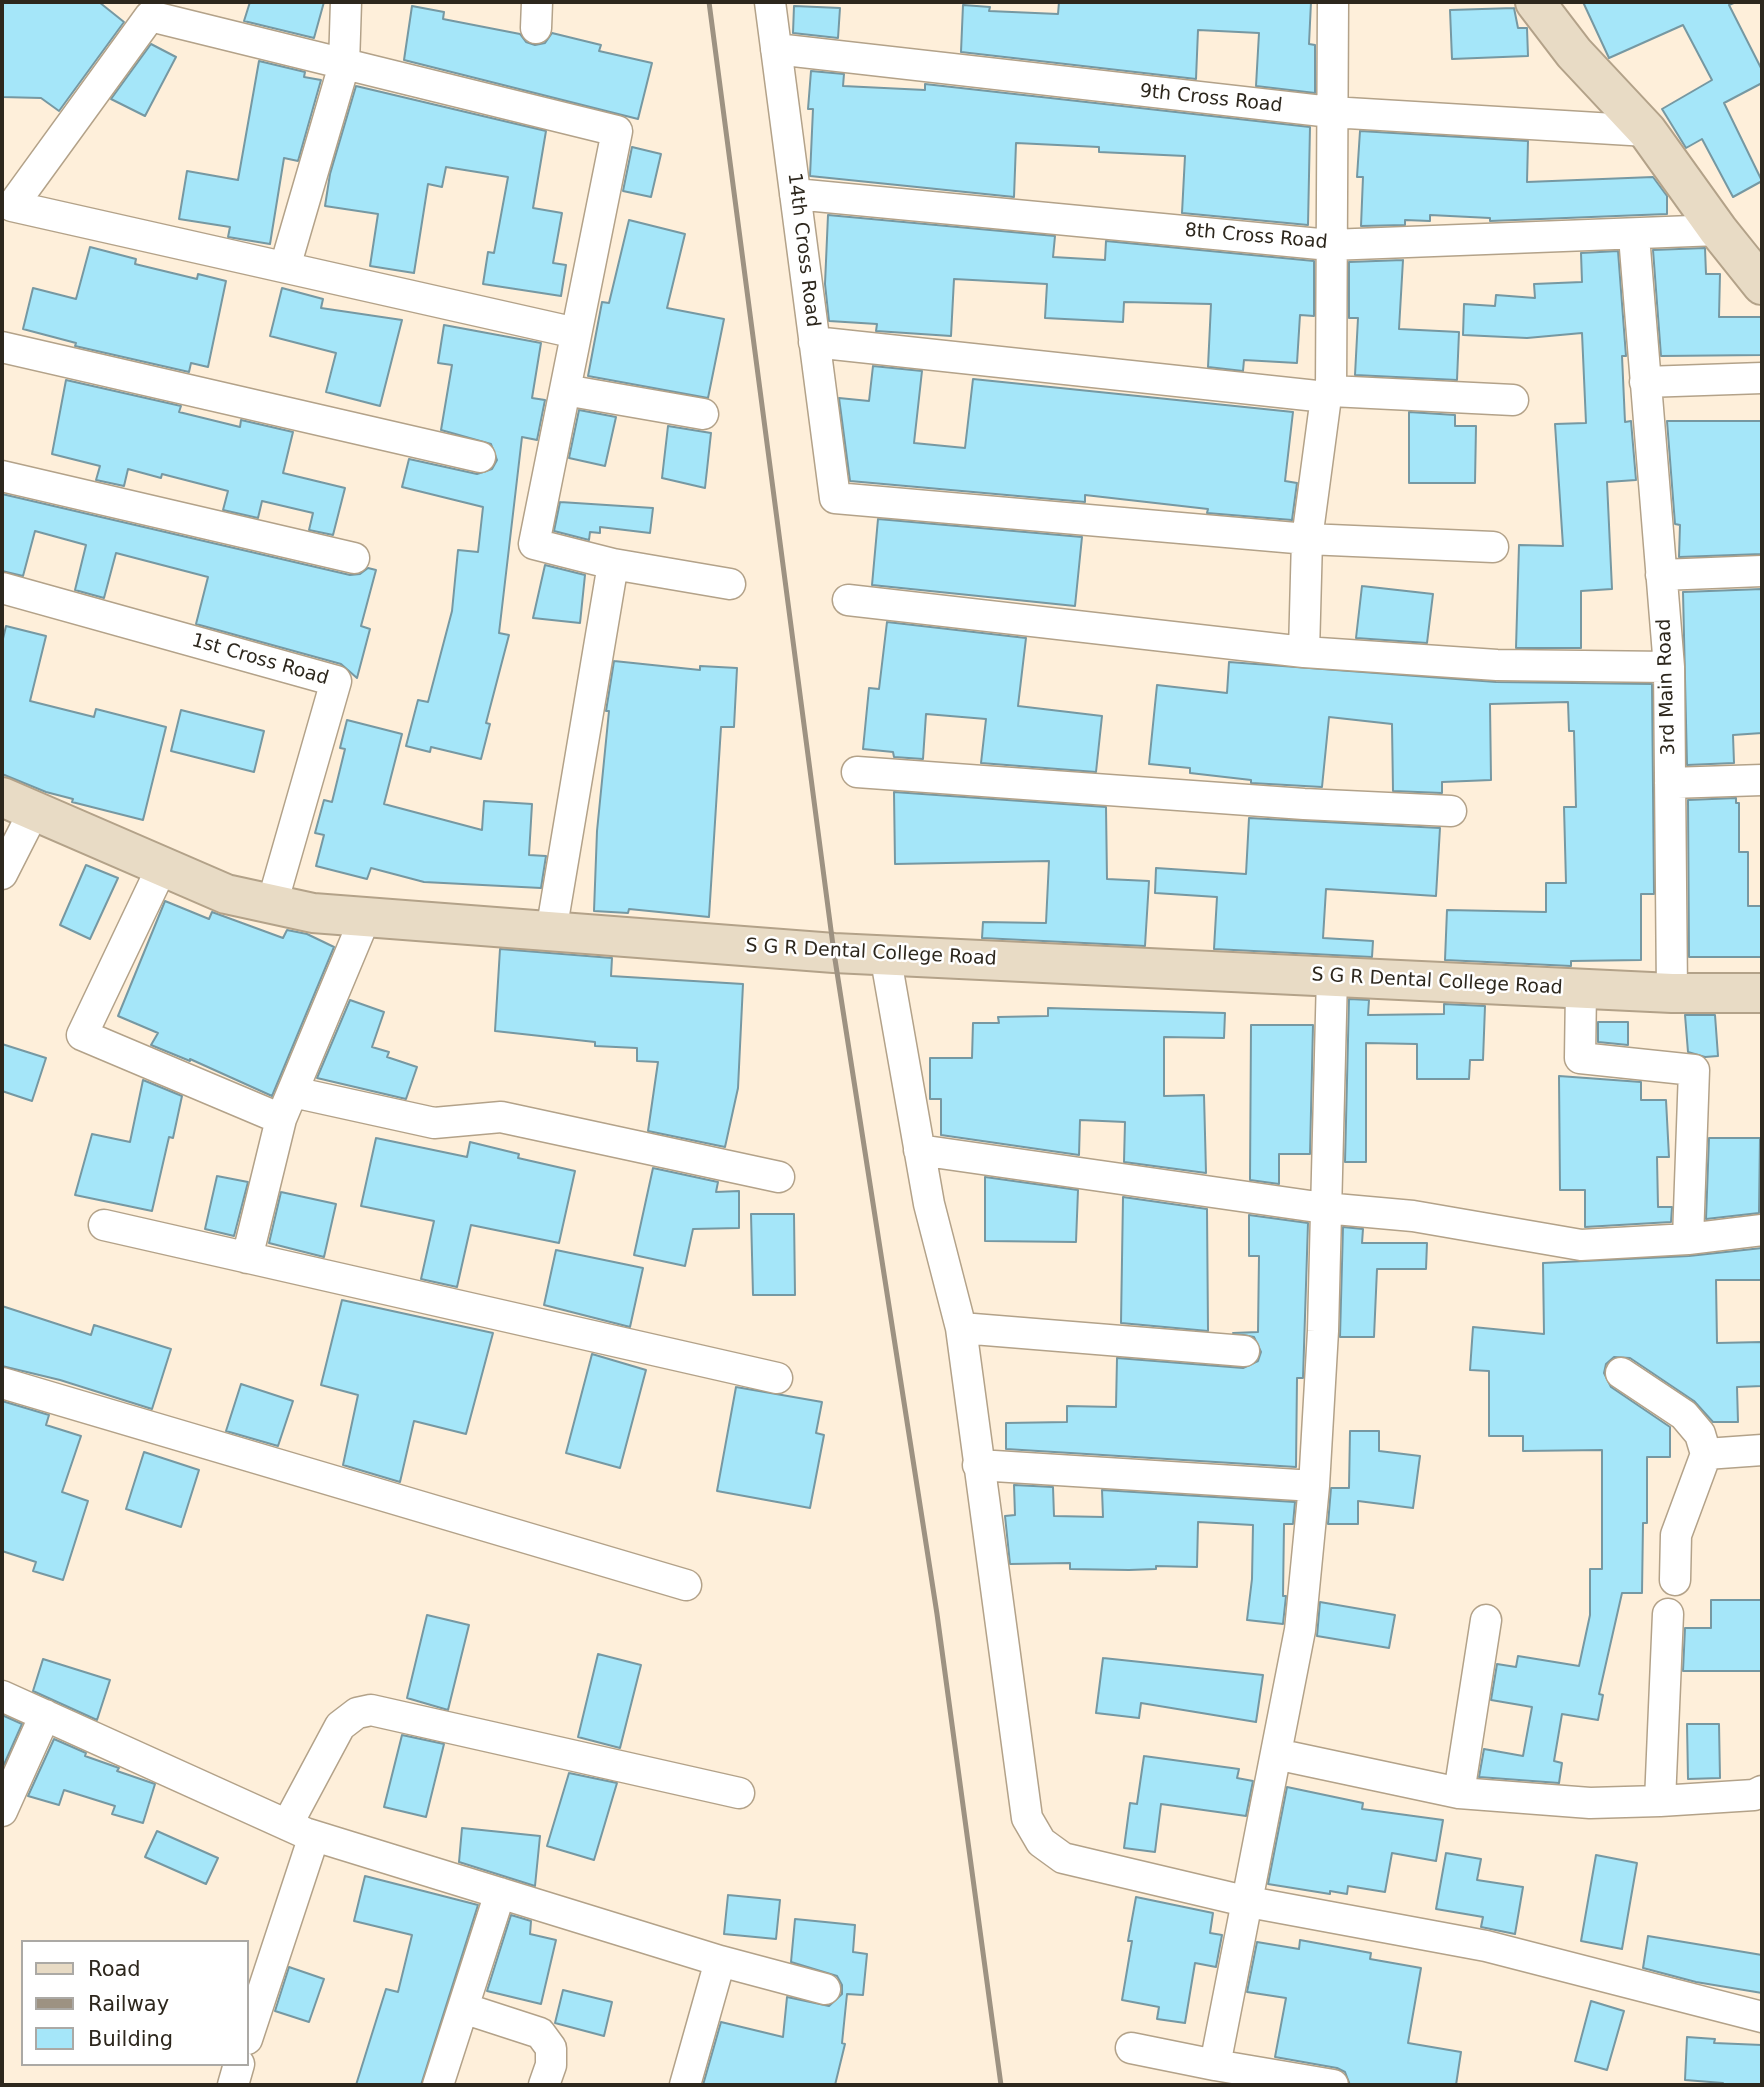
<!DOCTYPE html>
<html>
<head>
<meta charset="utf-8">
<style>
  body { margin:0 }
  #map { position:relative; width:1764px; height:2087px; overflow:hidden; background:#feefda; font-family:"DejaVu Sans",sans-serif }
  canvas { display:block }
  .frame { position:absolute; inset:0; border:4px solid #2d271d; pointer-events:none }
  .legend { position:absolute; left:21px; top:1940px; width:228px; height:126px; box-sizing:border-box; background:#fff; border:2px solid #aba9a5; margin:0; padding:9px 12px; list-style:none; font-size:21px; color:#2d271d }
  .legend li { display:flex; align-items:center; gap:14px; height:35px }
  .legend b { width:35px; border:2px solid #aba9a5 }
</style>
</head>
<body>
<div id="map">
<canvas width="1764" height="2087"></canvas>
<div class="frame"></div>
<ul class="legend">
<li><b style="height:9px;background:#e8dbc5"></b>Road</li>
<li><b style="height:9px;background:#9d9282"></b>Railway</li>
<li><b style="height:19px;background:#a5e6f9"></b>Building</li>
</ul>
</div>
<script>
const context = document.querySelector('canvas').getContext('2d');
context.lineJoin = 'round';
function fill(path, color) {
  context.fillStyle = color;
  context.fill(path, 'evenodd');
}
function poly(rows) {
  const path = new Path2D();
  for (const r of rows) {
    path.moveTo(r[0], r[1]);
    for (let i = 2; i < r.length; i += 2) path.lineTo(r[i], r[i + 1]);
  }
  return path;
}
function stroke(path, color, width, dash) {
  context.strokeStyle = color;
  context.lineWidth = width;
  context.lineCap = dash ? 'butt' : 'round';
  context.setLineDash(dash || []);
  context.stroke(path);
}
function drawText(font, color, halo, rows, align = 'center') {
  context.font = font + ' "DejaVu Sans",sans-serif';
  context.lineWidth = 5;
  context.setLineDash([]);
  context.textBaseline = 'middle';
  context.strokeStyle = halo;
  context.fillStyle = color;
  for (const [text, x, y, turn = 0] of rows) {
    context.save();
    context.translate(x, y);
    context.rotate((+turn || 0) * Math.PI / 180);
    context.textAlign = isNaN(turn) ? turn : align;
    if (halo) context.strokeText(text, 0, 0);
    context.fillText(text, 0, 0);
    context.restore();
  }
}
const building = poly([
  [2,2,99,2,124,22,59,111,41,98,2,97,2,2],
  [250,2,324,2,314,38,244,21,250,2],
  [1059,2,1311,2,1309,44,1315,45,1315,93,1256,86,1259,33,1198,30,1196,79,961,52,963,5,990,7,989,11,1058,14,1059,2],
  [1583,2,1736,2,1729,5,1762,70,1762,83,1724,103,1762,181,1733,197,1702,139,1686,148,1662,109,1712,80,1683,25,1609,58,1583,2],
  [412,6,444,12,443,19,520,34,526,42,535,45,545,43,552,33,601,45,599,51,652,63,638,119,404,60,412,6],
  [794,6,840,8,838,38,793,33,794,6],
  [1514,8,1518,28,1527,28,1528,56,1452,59,1450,10,1514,8],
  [151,44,176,57,145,116,111,99,151,44],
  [259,61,305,72,304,77,321,80,298,161,284,158,270,244,228,237,230,227,179,219,187,171,238,180,259,61],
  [811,71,844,74,843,86,925,90,925,84,1310,127,1308,225,1182,213,1185,156,1099,152,1099,147,1016,143,1014,197,810,176,813,109,808,109,811,71],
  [356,86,546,131,533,208,562,213,553,263,566,265,561,296,483,284,488,252,494,253,508,177,446,167,442,187,428,184,414,273,370,266,378,214,325,206,330,174,356,86],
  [1360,131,1528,141,1527,182,1653,177,1667,196,1667,214,1490,221,1490,218,1430,215,1430,221,1405,220,1405,225,1361,226,1363,177,1357,177,1360,131],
  [632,147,661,154,651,197,623,191,632,147],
  [828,215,1055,236,1053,257,1105,260,1106,241,1314,261,1314,316,1300,315,1297,363,1244,360,1243,371,1208,367,1211,304,1124,302,1123,322,1045,318,1047,284,954,279,951,336,876,331,877,324,829,321,825,284,828,215],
  [629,220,685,234,667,308,724,319,708,398,588,376,602,302,609,303,629,220],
  [90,247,136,259,135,264,197,279,198,274,226,281,208,367,191,363,189,372,75,346,76,343,23,329,33,288,76,299,90,247],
  [1705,248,1706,274,1720,274,1719,317,1762,317,1762,355,1661,356,1653,250,1705,248],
  [1618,251,1626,356,1622,356,1625,422,1631,421,1636,480,1607,482,1612,589,1581,591,1581,648,1516,648,1519,545,1563,546,1555,424,1586,423,1582,333,1527,338,1463,335,1464,304,1495,306,1496,295,1535,298,1534,284,1582,282,1581,253,1618,251],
  [1403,260,1399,329,1459,332,1457,380,1355,375,1358,318,1349,318,1349,262,1403,260],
  [282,288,323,299,321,308,402,320,380,406,326,392,336,353,270,336,282,288],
  [444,325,541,343,532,398,545,400,537,440,522,437,499,633,509,635,486,723,490,724,481,759,431,747,430,752,406,746,418,700,428,702,452,611,458,550,478,552,483,507,402,487,409,459,477,474,492,469,497,460,491,444,441,430,452,365,438,363,444,325],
  [873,366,922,371,914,443,965,448,973,379,1293,412,1285,481,1297,483,1292,520,1207,513,1208,509,1085,495,1085,502,850,481,839,398,869,401,873,366],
  [66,380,181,406,179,412,240,427,241,420,293,432,283,473,345,488,333,535,309,530,313,513,262,501,258,518,223,510,228,491,162,474,161,478,128,469,124,486,96,480,100,466,52,454,66,380],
  [579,410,616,417,605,466,569,458,579,410],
  [1409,412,1455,415,1455,426,1476,426,1475,483,1409,483,1409,412],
  [1667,421,1762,421,1762,554,1679,557,1680,525,1675,524,1667,421],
  [668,426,711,433,705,488,662,478,668,426],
  [2,494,350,575,360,574,368,568,376,570,361,626,370,629,357,678,341,664,196,624,208,577,116,553,104,598,75,590,86,545,35,531,23,576,2,571,2,494],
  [560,502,653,508,650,533,600,527,600,533,590,532,589,540,554,531,560,502],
  [878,519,1082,537,1075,606,872,585,878,519],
  [545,565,585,575,580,623,533,618,545,565],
  [1362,586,1433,594,1427,643,1356,638,1362,586],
  [1762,589,1762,733,1733,735,1734,763,1687,765,1683,592,1762,589],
  [887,622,1026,638,1018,706,1102,716,1096,772,981,763,986,719,926,714,923,759,894,757,893,752,863,749,869,688,879,689,887,622],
  [6,626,46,636,30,701,94,717,96,709,166,727,143,820,72,802,73,799,46,792,2,774,2,643,6,626],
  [614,661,700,670,700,666,737,668,734,727,721,727,709,917,629,909,628,913,594,911,597,831,609,711,606,711,614,661],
  [1229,662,1496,682,1652,684,1654,894,1641,894,1641,960,1571,961,1571,966,1445,960,1447,910,1546,912,1546,883,1566,883,1564,807,1576,807,1574,731,1569,731,1568,702,1490,704,1491,780,1442,782,1442,793,1393,791,1392,724,1329,717,1322,787,1251,783,1251,780,1190,773,1190,768,1149,764,1157,685,1227,693,1229,662],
  [181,710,264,731,254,772,171,751,181,710],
  [347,720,402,734,384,804,482,830,484,801,532,804,529,855,546,856,541,888,424,882,371,868,367,879,316,866,324,835,315,833,324,800,332,802,345,749,340,748,347,720],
  [894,792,1106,807,1107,879,1149,881,1145,946,982,938,983,922,1046,923,1049,861,895,864,894,792],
  [1736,798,1736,803,1739,803,1739,852,1748,852,1748,906,1762,906,1762,957,1689,957,1688,800,1736,798],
  [1249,818,1440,828,1436,896,1326,889,1323,938,1373,941,1372,957,1214,949,1217,897,1155,893,1156,868,1246,874,1249,818],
  [86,865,118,878,90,939,60,925,86,865],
  [165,901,209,919,212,912,283,938,287,930,307,934,334,947,272,1096,190,1059,190,1061,151,1045,158,1033,118,1016,165,901],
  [500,949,612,958,611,976,743,984,738,1088,725,1147,648,1131,658,1062,637,1061,637,1048,595,1046,595,1042,495,1031,500,949],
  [1349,999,1369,1000,1368,1015,1444,1014,1444,1004,1485,1006,1483,1060,1470,1060,1469,1079,1417,1079,1417,1044,1366,1043,1366,1162,1345,1162,1349,999],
  [350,1000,384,1012,372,1047,389,1052,387,1057,417,1067,406,1099,317,1078,350,1000],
  [1048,1008,1225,1013,1224,1038,1164,1037,1164,1096,1204,1095,1206,1173,1124,1162,1125,1122,1080,1120,1079,1155,941,1135,941,1099,930,1099,930,1058,972,1058,973,1023,999,1023,998,1017,1048,1016,1048,1008],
  [1685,1015,1715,1015,1718,1056,1705,1057,1688,1052,1685,1015],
  [1598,1022,1628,1022,1628,1045,1598,1042,1598,1022],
  [1251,1025,1313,1025,1310,1154,1279,1154,1279,1184,1250,1180,1251,1025],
  [2,1044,46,1058,32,1101,2,1091,2,1044],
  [1559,1076,1641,1082,1641,1100,1666,1100,1669,1157,1657,1157,1658,1207,1672,1207,1671,1222,1585,1227,1585,1190,1560,1190,1559,1076],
  [143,1080,182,1096,173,1138,169,1137,152,1211,75,1195,92,1134,130,1142,143,1080],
  [376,1138,467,1157,470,1142,519,1154,518,1158,575,1171,559,1243,471,1225,457,1287,421,1279,434,1221,361,1206,376,1138],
  [1709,1138,1760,1138,1759,1213,1706,1219,1709,1138],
  [653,1168,718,1182,716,1192,739,1191,739,1228,693,1229,685,1266,634,1255,653,1168],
  [217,1176,248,1182,234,1236,205,1229,217,1176],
  [985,1177,1078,1190,1076,1242,985,1241,985,1177],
  [281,1192,336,1204,324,1257,269,1243,281,1192],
  [1123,1197,1207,1209,1208,1331,1121,1323,1123,1197],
  [751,1214,794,1214,795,1295,753,1295,751,1214],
  [1249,1215,1308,1223,1303,1378,1297,1378,1296,1467,1006,1449,1006,1423,1067,1422,1067,1406,1116,1407,1117,1358,1243,1368,1258,1361,1261,1352,1254,1337,1233,1333,1258,1332,1259,1256,1249,1256,1249,1215],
  [1343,1227,1363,1229,1362,1243,1427,1243,1426,1269,1377,1269,1374,1337,1340,1337,1343,1227],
  [1762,1248,1762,1280,1716,1280,1717,1343,1762,1342,1762,1386,1737,1387,1738,1422,1713,1422,1694,1401,1630,1358,1614,1357,1606,1364,1604,1373,1611,1387,1670,1427,1670,1457,1647,1457,1647,1523,1643,1523,1642,1593,1622,1593,1599,1694,1603,1695,1598,1720,1562,1714,1554,1761,1562,1763,1559,1783,1479,1777,1484,1749,1523,1756,1532,1707,1491,1700,1497,1664,1516,1667,1518,1656,1579,1666,1590,1615,1590,1569,1602,1569,1602,1450,1523,1451,1523,1436,1489,1436,1489,1371,1470,1370,1473,1327,1544,1334,1543,1263,1689,1256,1762,1248],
  [556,1250,643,1268,630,1327,544,1305,556,1250],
  [342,1300,493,1333,466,1434,414,1421,400,1482,343,1465,358,1395,321,1385,342,1300],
  [2,1306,91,1335,94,1325,171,1349,152,1409,60,1380,2,1366,2,1306],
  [592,1354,646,1370,620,1468,566,1453,592,1354],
  [241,1384,293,1401,278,1446,226,1431,241,1384],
  [736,1387,822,1402,816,1433,824,1435,810,1508,717,1491,736,1387],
  [2,1401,49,1415,46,1425,81,1436,62,1492,88,1501,63,1580,33,1571,36,1562,2,1551,2,1401],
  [1350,1431,1379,1431,1379,1451,1420,1456,1413,1508,1358,1501,1358,1524,1328,1524,1331,1488,1349,1488,1350,1431],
  [144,1452,199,1470,181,1527,126,1509,144,1452],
  [1014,1485,1053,1487,1054,1516,1103,1517,1102,1490,1295,1502,1293,1524,1284,1524,1283,1596,1286,1596,1283,1624,1247,1620,1252,1579,1253,1525,1198,1522,1197,1567,1156,1566,1156,1569,1129,1570,1070,1569,1070,1563,1010,1564,1005,1516,1015,1515,1014,1485],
  [1711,1600,1762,1600,1762,1671,1683,1671,1685,1628,1711,1628,1711,1600],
  [1320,1602,1395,1615,1389,1648,1317,1636,1320,1602],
  [427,1615,469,1625,448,1710,407,1698,427,1615],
  [598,1654,641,1665,620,1748,578,1737,598,1654],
  [1103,1658,1263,1675,1256,1722,1141,1703,1139,1718,1096,1713,1103,1658],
  [43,1659,110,1680,97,1720,33,1691,43,1659],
  [2,1715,22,1724,2,1769,2,1715],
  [1687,1724,1719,1724,1720,1778,1688,1779,1687,1724],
  [402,1735,444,1744,426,1817,384,1807,402,1735],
  [54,1739,86,1753,85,1756,119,1768,117,1771,155,1784,143,1823,112,1814,115,1806,64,1790,59,1805,28,1796,54,1739],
  [1144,1756,1239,1769,1237,1778,1253,1781,1246,1816,1161,1804,1155,1852,1124,1848,1130,1803,1137,1804,1144,1756],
  [569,1773,617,1783,594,1860,547,1846,569,1773],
  [1287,1787,1363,1803,1362,1809,1443,1820,1436,1861,1392,1853,1385,1892,1348,1886,1347,1894,1330,1891,1330,1894,1268,1884,1287,1787],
  [462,1828,540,1836,535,1886,459,1862,462,1828],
  [157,1831,218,1858,206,1884,145,1857,157,1831],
  [1446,1853,1481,1859,1477,1880,1523,1887,1515,1934,1481,1927,1483,1917,1436,1909,1446,1853],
  [1596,1855,1637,1863,1622,1949,1581,1941,1596,1855],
  [365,1876,478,1905,421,2085,356,2085,386,1989,398,1992,412,1935,354,1921,365,1876],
  [728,1895,780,1900,776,1939,724,1934,728,1895],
  [1136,1897,1213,1913,1210,1933,1222,1935,1216,1967,1195,1963,1185,2023,1157,2019,1159,2007,1122,2000,1132,1941,1128,1941,1136,1897],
  [511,1915,531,1921,530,1934,556,1940,541,2004,487,1991,511,1915],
  [795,1919,855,1925,853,1952,867,1954,863,1995,847,1994,842,2043,845,2044,835,2085,703,2085,721,2022,783,2037,787,1997,829,2006,842,1994,842,1985,837,1976,791,1962,795,1919],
  [1648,1936,1762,1955,1762,1993,1696,1982,1643,1968,1648,1936],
  [1300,1940,1371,1953,1370,1959,1421,1968,1408,2043,1461,2052,1456,2085,1350,2085,1345,2072,1337,2068,1275,2057,1286,1998,1247,1992,1257,1942,1299,1949,1300,1940],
  [289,1967,324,1979,309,2022,275,2011,289,1967],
  [563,1990,612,2002,604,2036,555,2023,563,1990],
  [1591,2001,1624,2011,1607,2070,1575,2061,1591,2001],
  [1687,2037,1715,2039,1714,2043,1762,2045,1762,2085,1723,2085,1723,2083,1685,2080,1687,2037]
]);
fill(building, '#a5e6f9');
stroke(building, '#7698a2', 2);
const street = poly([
  [770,2,835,498,1307,539,1493,547],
  [536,28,537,2],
  [776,49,1331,112,1647,131],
  [795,194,1330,245,1718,230],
  [1634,236,1669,667,1672,993],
  [285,267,344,65,346,2],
  [814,342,1326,397],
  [2,347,480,457],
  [1645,382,1762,378],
  [565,390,703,414],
  [1331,391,1513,400],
  [2,476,354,558],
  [613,564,730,584],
  [1661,575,1762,571],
  [2,588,336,681,272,904],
  [848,600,1304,652,1497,665,1669,667],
  [1304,652,1307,539,1326,397,1331,391,1333,2],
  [857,772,1304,804,1451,811],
  [1670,783,1762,780],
  [163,865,82,1035,281,1119],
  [2,874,34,811],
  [551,932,613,564,534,544,617,131,150,16,12,206,576,333],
  [885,954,929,1204,961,1328,1027,1818,1041,1842,1063,1858,1249,1902,1486,1946,1762,2017],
  [1332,976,1323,1331,1314,1486,1300,1630,1215,2065,1333,2085],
  [1581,989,1580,1058,1694,1070,1688,1239],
  [293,1092,434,1123,501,1117,779,1177],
  [919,1150,1324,1208,1413,1216,1581,1245,1688,1239,1762,1230],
  [104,1225,777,1378],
  [247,1258,281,1119,365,918],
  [961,1328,1244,1351],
  [1621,1373,1684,1415,1700,1434,1706,1454],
  [2,1383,686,1585],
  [978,1465,1314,1486],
  [1675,1580,1676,1535,1706,1454,1762,1450],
  [2,1696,305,1833,720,1961,685,2085],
  [1276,1754,1459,1793,1590,1803,1660,1801,1668,1614],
  [1459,1793,1486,1620],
  [1660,1801,1754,1795,1762,1791],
  [2,1811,45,1715],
  [287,1825,340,1726,357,1713,371,1710,739,1793],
  [720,1961,825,1989],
  [463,2008,540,2033,551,2048,551,2065,544,2085],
  [247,2039,314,1836],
  [1131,2048,1215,2065],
  [233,2085,239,2064],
  [438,2085,500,1893]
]);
const secondary = poly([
  [1535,2,1574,53,1647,131,1718,230,1762,285],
  [2,797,226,894,313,913,834,953,1672,993,1762,993]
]);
stroke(street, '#b3a289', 33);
stroke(secondary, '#b3a289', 42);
stroke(street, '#fff', 30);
stroke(secondary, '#e8dbc5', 38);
stroke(poly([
  [709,2,834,953,937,1614,1001,2085]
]), '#9d9282', 5);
drawText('19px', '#2d271d', '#fff', [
  ["9th Cross Road",1211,99,6],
  ["8th Cross Road",1256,237,5],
  ["14th Cross Road",803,250,83],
  ["1st Cross Road",260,660,16],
  ["3rd Main Road",1667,687,-92],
  ["S G R Dental College Road",871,953,3],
  ["S G R Dental College Road",1437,982,3]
]);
</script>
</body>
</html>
